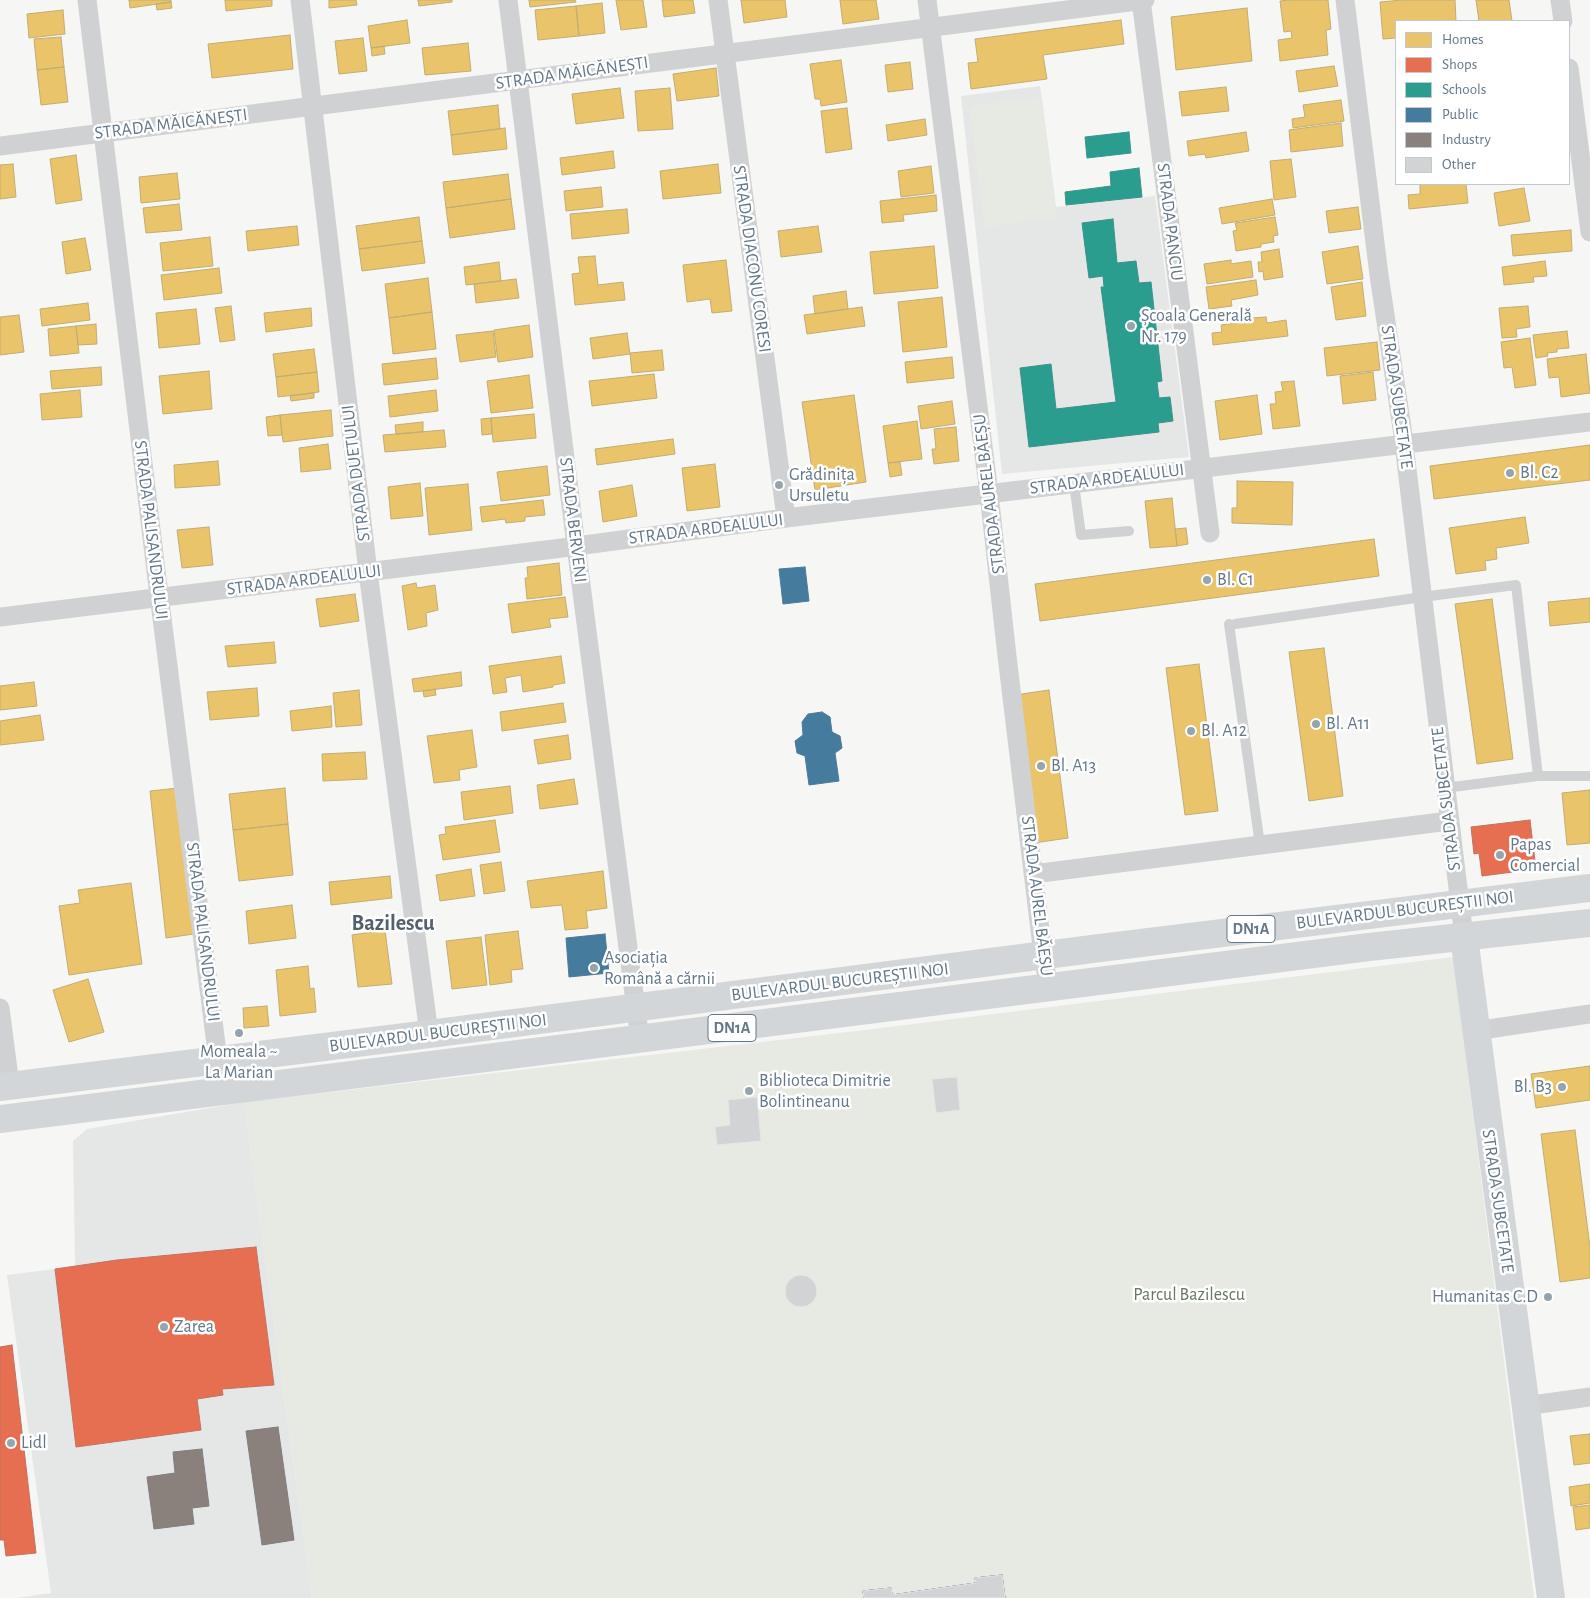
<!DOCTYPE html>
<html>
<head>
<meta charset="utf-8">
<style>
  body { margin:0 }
  #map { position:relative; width:1590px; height:1598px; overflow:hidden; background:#f6f6f5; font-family:"Alegreya Sans",sans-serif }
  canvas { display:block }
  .legend { position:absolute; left:1395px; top:20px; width:175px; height:165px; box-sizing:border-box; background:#fff; border:1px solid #c1c9cf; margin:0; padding:6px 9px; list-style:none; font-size:15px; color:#637888 }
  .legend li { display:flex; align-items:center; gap:10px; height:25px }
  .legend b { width:25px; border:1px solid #c1c9cf }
</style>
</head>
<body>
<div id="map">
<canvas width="1590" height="1598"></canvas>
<ul class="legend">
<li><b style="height:14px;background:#e9c46a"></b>Homes</li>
<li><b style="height:14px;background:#e76f51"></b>Shops</li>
<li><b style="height:14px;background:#2a9d8f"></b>Schools</li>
<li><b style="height:14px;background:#457b9d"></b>Public</li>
<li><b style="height:14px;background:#8a817c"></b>Industry</li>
<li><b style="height:14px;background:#d2d3d4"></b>Other</li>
</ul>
</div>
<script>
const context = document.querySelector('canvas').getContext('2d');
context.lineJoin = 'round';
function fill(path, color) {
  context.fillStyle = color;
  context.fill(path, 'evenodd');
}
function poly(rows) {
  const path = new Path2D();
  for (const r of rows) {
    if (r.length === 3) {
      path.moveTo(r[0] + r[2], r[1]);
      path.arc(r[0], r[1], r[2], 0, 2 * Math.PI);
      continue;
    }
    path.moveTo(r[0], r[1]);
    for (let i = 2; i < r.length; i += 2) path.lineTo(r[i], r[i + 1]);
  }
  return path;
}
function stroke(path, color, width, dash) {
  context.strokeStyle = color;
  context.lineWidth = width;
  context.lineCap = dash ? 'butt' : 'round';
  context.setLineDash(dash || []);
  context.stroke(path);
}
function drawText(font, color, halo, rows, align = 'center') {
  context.font = font + ' "Alegreya Sans",sans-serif';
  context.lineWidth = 5;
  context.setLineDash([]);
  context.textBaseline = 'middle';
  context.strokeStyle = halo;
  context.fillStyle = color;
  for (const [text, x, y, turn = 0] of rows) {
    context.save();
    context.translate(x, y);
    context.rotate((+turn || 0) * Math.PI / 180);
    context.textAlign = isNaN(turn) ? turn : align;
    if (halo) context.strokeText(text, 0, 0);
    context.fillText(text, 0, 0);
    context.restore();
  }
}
fill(poly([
  [1040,86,1056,207,1155,196,1189,457,1002,474,961,96],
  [244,1102,312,1598,16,1598,51,1593,7,1275,55,1269,76,1447,200,1430,197,1399,223,1394,222,1389,274,1385,256,1247,75,1266,73,1141,87,1129]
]), '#e5e6e6');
fill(poly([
  [1042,97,1057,218,984,227,969,106],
  [1453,957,1534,1598,312,1598,244,1102,865,1030]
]), '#e6eae3');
const homes = poly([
  [129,0,171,0,171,2,130,8,129,0],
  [225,0,272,0,272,6,226,11,225,0],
  [329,0,356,0,357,5,329,8,329,0],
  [418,0,452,0,452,2,419,6,418,0],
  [529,0,575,0,576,2,530,7,529,0],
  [616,0,643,0,647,27,621,30,616,0],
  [662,0,693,0,695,13,664,17,662,0],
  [741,0,785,0,787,17,744,23,741,0],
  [840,0,876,0,879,19,843,24,840,0],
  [1289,0,1328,0,1331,29,1326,30,1328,55,1280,61,1278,40,1292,38,1291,31,1284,32,1280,1,1289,0],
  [1402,0,1455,0,1456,21,1396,21,1396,38,1383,39,1380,2,1402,0],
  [1476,0,1509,0,1512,21,1479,21,1476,0],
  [171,2,172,8,157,10,156,4,171,2],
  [602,3,605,33,579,36,576,6,602,3],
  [576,6,579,36,538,40,535,10,576,6],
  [1247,8,1252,61,1176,70,1171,17,1247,8],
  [63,10,65,34,29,38,27,14,63,10],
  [407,20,410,43,371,48,368,26,407,20],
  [1121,20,1124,44,1043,55,1047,79,971,89,968,63,978,62,975,39,1121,20],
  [290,35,293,69,212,78,208,44,290,35],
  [61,37,64,67,37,70,34,39,61,37],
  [363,38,367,71,339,74,335,41,363,38],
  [468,43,471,71,425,75,422,48,468,43],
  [384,46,385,54,372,56,371,48,384,46],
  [841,60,847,102,821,106,820,99,815,99,810,64,841,60],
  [910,62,913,89,888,92,885,65,910,62],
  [1334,66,1338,86,1299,92,1296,71,1334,66],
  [64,67,68,102,41,105,37,70,64,67],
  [716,68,719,96,677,101,673,74,716,68],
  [1226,87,1229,111,1182,116,1179,92,1226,87],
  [620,88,624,118,576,124,572,94,620,88],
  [670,88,673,129,638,131,635,91,670,88],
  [1341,100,1344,121,1293,128,1292,119,1305,117,1303,105,1341,100],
  [498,105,500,129,451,135,448,111,498,105],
  [847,108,852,149,826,153,821,111,847,108],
  [925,119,927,135,888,141,886,125,925,119],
  [1341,123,1343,146,1291,152,1289,130,1341,123],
  [505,128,507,149,453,155,451,135,505,128],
  [1246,132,1249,151,1206,158,1205,154,1189,156,1187,141,1246,132],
  [613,151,615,168,562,175,560,158,613,151],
  [76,155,82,200,56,204,50,159,76,155],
  [1291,159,1296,197,1274,200,1270,161,1291,159],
  [13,164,16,197,0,199,0,165,13,164],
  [718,164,721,193,663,199,660,171,718,164],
  [931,166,934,193,901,197,898,171,931,166],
  [177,173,180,199,141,203,139,177,177,173],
  [508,174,511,199,446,208,443,182,508,174],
  [1428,184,1466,184,1468,203,1409,209,1408,195,1420,194,1420,185,1428,184],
  [601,187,603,207,566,211,564,191,601,187],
  [1524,188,1530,221,1499,226,1494,193,1524,188],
  [936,195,937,211,903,215,904,221,882,223,880,201,936,195],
  [511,199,515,229,450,238,446,208,511,199],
  [1272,199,1275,215,1222,224,1219,208,1272,199],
  [179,204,182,230,146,233,143,208,179,204],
  [1358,207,1361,229,1329,233,1326,211,1358,207],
  [627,209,629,233,572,239,570,214,627,209],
  [419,217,422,241,359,249,356,226,419,217],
  [1275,217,1278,235,1273,236,1274,242,1261,244,1261,247,1236,251,1233,231,1237,230,1235,223,1275,217],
  [297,226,299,245,248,251,246,231,297,226],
  [818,226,822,252,781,257,778,231,818,226],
  [1571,230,1572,251,1513,256,1511,235,1571,230],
  [210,237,213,266,163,271,160,243,210,237],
  [85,238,91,270,66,274,62,242,85,238],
  [422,241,425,263,362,271,359,249,422,241],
  [934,246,938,288,874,294,870,252,934,246],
  [1358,246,1363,279,1327,284,1322,252,1358,246],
  [1279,249,1283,277,1264,280,1263,271,1259,272,1258,262,1262,262,1261,252,1279,249],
  [595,256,598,285,623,282,625,300,575,305,572,274,580,273,578,257,595,256],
  [726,260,732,311,712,313,710,299,687,302,683,265,726,260],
  [1231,260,1231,264,1251,261,1253,277,1207,284,1204,264,1231,260],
  [1545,261,1547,276,1533,277,1534,282,1504,285,1502,267,1545,261],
  [499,262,501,281,466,285,464,267,499,262],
  [219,268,222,293,164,300,161,275,219,268],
  [428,278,432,312,389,318,385,284,428,278],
  [516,279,519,298,476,303,474,284,516,279],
  [1256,280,1258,295,1231,300,1232,306,1209,309,1206,287,1256,280],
  [1362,282,1366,316,1336,320,1331,287,1362,282],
  [846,291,848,309,815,314,813,296,846,291],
  [942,297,947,347,903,352,898,302,942,297],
  [88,303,90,320,42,326,40,309,88,303],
  [231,306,235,340,220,342,215,308,231,306],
  [1528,306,1530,327,1516,329,1517,337,1502,338,1499,308,1528,306],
  [862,307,865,326,807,334,804,315,862,307],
  [311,308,312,326,266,332,264,313,311,308],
  [196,309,200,344,159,348,156,313,196,309],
  [432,312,436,349,393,354,389,318,432,312],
  [19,315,24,352,0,355,0,317,19,315],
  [1266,317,1267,323,1286,320,1288,336,1213,345,1212,333,1222,332,1221,325,1254,321,1253,318,1266,317],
  [96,324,97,344,78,345,76,326,96,324],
  [529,325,533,357,498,362,494,330,529,325],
  [76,326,79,353,50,356,48,329,76,326],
  [493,331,496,357,460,362,456,335,493,331],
  [1567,331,1569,348,1557,349,1557,352,1547,353,1548,356,1536,358,1533,335,1567,331],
  [627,333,630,354,593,359,590,338,627,333],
  [1530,338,1536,385,1515,388,1512,367,1504,368,1501,342,1530,338],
  [1377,342,1380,370,1327,376,1324,348,1377,342],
  [314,349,317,372,276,377,273,354,314,349],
  [662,350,664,370,632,373,630,353,662,350],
  [1586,354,1590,393,1561,397,1559,377,1549,378,1547,359,1586,354],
  [952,357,954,378,907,383,905,362,952,357],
  [436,358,438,379,384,385,382,364,436,358],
  [101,367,102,385,52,389,50,371,101,367],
  [209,371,212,409,163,414,159,376,209,371],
  [317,372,319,392,278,397,276,377,317,372],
  [1373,372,1376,400,1343,404,1340,376,1373,372],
  [654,374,657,398,592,406,589,381,654,374],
  [529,375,533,408,491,413,487,381,529,375],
  [1294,381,1300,426,1273,429,1270,404,1276,404,1275,392,1283,391,1281,382,1294,381],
  [80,390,82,417,42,420,40,394,80,390],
  [436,390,438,411,390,417,388,396,436,390],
  [314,393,314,398,291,401,290,396,314,393],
  [854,395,866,482,815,490,802,402,854,395],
  [1257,395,1262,434,1220,440,1215,401,1257,395],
  [952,401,955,424,921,429,918,406,952,401],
  [331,410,333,436,283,442,280,415,331,410],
  [534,414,536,438,493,442,491,418,534,414],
  [280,415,282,435,268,436,266,417,280,415],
  [491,418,492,434,482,435,481,419,491,418],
  [917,421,922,459,888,463,883,426,917,421],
  [423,422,423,432,396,434,395,425,423,422],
  [956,427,959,461,934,464,932,449,936,449,934,429,956,427],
  [444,430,446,447,385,452,383,435,444,430],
  [673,439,675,454,597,465,595,449,673,439],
  [328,444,331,469,301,472,299,448,328,444],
  [1590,445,1590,480,1434,499,1430,466,1590,445],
  [218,461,220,485,175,488,174,465,218,461],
  [900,462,902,475,890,477,888,463,900,462],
  [715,464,720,507,687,511,682,468,715,464],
  [547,466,550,495,501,501,497,472,547,466],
  [1237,481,1293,482,1292,525,1232,523,1232,508,1237,508,1237,481],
  [420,483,423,516,391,519,388,487,420,483],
  [468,484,472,530,429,535,425,488,468,484],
  [632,485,637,516,603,522,599,491,632,485],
  [1172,498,1177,546,1150,548,1145,501,1172,498],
  [543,500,545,515,525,517,525,521,506,523,505,519,482,522,480,507,543,500],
  [1525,517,1529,543,1496,548,1497,559,1485,561,1486,570,1456,574,1449,528,1525,517],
  [209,527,213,565,182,568,177,530,209,527],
  [1186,528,1188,544,1177,546,1175,529,1186,528],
  [1374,539,1379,576,1040,621,1035,584,1374,539],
  [559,563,562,595,527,599,525,578,528,578,527,567,559,563],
  [416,583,417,588,435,585,438,610,426,613,427,626,408,630,402,586,416,583],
  [355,594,359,621,320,627,316,599,355,594],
  [565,597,568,617,549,619,551,627,512,633,508,604,565,597],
  [1590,598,1590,622,1550,626,1548,602,1590,598],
  [1492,599,1513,759,1477,764,1455,604,1492,599],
  [274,642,276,663,228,667,225,646,274,642],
  [1324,648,1343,796,1309,801,1289,652,1324,648],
  [561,656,565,683,553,685,553,687,523,692,521,675,505,678,507,692,493,694,489,666,561,656],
  [1199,664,1218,811,1185,815,1166,668,1199,664],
  [461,672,462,686,414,692,412,679,461,672],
  [34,682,37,706,0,710,0,686,34,682],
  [257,688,259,716,210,720,207,692,257,688],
  [435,689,436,695,424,697,423,691,435,689],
  [359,690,362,725,336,727,333,693,359,690],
  [1049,690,1068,838,1034,843,1015,695,1049,690],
  [563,703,566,722,502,731,500,712,563,703],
  [331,706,332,727,292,731,290,711,331,706],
  [40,715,44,740,0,745,0,721,40,715],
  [472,730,477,767,459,770,460,780,434,783,427,736,472,730],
  [568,735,571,759,538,764,534,740,568,735],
  [365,752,367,779,323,781,322,754,365,752],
  [574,779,578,804,540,809,537,785,574,779],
  [510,786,513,813,464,820,461,792,510,786],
  [178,788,194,934,166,938,150,791,178,788],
  [285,788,288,824,233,830,229,794,285,788],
  [1590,790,1590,843,1567,845,1562,793,1590,790],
  [495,820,500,852,443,860,439,835,446,834,445,827,495,820],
  [288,824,293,875,239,881,233,830,288,824],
  [501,862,505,891,484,894,480,865,501,862],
  [471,869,475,896,440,901,436,875,471,869],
  [603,871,607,908,586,911,588,928,565,930,562,905,531,908,527,881,603,871],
  [390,876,392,898,331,905,329,882,390,876],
  [131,883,142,964,69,975,59,906,80,903,78,890,131,883],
  [292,905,296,938,249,944,246,911,292,905],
  [385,930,392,984,358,987,352,935,385,930],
  [518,931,523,969,511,970,512,982,490,985,485,935,518,931],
  [481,937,487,985,452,989,446,941,481,937],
  [308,966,310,989,314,988,316,1012,280,1016,276,970,308,966],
  [88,979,104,1032,69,1042,53,990,88,979],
  [267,1006,269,1026,244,1028,243,1008,267,1006],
  [1590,1066,1590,1100,1536,1108,1531,1074,1590,1066],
  [1575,1130,1590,1247,1590,1278,1560,1282,1541,1134,1575,1130],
  [1590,1434,1590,1463,1574,1465,1570,1436,1590,1434],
  [1590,1484,1590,1503,1571,1506,1569,1487,1590,1484],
  [1590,1505,1590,1528,1576,1530,1573,1507,1590,1505]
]);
fill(homes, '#e9c46a');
stroke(homes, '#c1ad73', 1);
const shops = poly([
  [1530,820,1536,869,1482,876,1479,853,1474,854,1471,827,1530,820],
  [256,1247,274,1385,222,1389,223,1395,197,1399,201,1430,76,1447,55,1269,117,1260,256,1247],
  [12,1345,36,1553,6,1556,4,1540,0,1540,0,1347,12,1345]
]);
fill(shops, '#e76f51');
stroke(shops, '#bf7262', 1);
const schools = poly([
  [1129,132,1131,153,1087,158,1085,137,1129,132],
  [1139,168,1142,197,1066,205,1065,192,1111,186,1110,172,1139,168],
  [1113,219,1117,263,1136,261,1139,283,1151,282,1162,381,1157,382,1159,398,1170,397,1173,421,1158,423,1159,432,1029,447,1020,368,1051,364,1056,409,1116,402,1101,287,1104,287,1103,276,1089,278,1082,223,1113,219]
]);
fill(schools, '#2a9d8f');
stroke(schools, '#3b928d', 1);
const public = poly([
  [805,567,809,601,783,604,779,569,805,567],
  [822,712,830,717,832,732,840,736,842,748,835,753,839,781,809,785,805,756,797,753,795,741,803,735,802,722,808,714,822,712],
  [605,934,609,973,569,977,566,938,605,934],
  [1002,1575,1005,1598,864,1598,863,1591,891,1588,892,1595,976,1583,975,1578,1002,1575],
  [1002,1575,1005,1598,864,1598,863,1591,891,1588,892,1595,976,1583,975,1578,1002,1575]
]);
fill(public, '#457b9d');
stroke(public, '#4e7a97', 1);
const industry = poly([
  [278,1427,294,1540,262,1545,246,1431,278,1427],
  [202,1449,209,1506,192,1508,194,1524,154,1529,147,1477,175,1473,173,1452,202,1449]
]);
fill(industry, '#8a817c');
stroke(industry, '#7e7e80', 1);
const building = poly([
  [957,1077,960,1110,936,1113,932,1079,957,1077],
  [757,1097,761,1141,717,1145,715,1127,730,1125,728,1100,757,1097],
  [801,1291,16],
  [1002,1575,1005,1598,864,1598,863,1591,891,1588,892,1595,976,1583,975,1578,1002,1575]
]);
fill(building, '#d2d3d4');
stroke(building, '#e6e6e4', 1);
stroke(poly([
  [1074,484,1081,535,1129,531],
  [1229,624,1260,845],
  [1235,624,1422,597,1516,585,1538,776],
  [1445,788,1538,776,1590,776]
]), '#d0d1d2', 10);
stroke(poly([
  [87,0,157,579,218,1060],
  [300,0,368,572,429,1034],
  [508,0,576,546,640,1040],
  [718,0,786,518],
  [927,0,989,494,1007,656,1043,955,1049,988],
  [1141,0,1210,533],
  [1345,0,1379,275,1402,428,1464,937],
  [1560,0,1563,21],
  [1569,68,1590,232],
  [0,146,1145,0],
  [0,617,554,549,786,518,1590,422],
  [1033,874,1449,821],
  [0,1008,10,1085],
  [1475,1031,1590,1014],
  [1525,1406,1590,1397]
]), '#d0d1d2', 19);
stroke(poly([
  [1464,937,1551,1598]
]), '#d3d6d8', 28);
stroke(poly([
  [0,1087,429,1034,1100,948,1590,888],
  [0,1119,1369,947,1590,923]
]), '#d3d6d8', 28);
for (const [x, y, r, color] of [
  [1131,326,5,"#96a4ae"],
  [1510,473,5,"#96a4ae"],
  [779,485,5,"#96a4ae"],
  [1207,580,5,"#96a4ae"],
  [1316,724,5,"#96a4ae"],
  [1191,731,5,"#96a4ae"],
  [1041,766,5,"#96a4ae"],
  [1500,855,5,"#96a4ae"],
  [594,968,5,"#96a4ae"],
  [239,1033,5,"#96a4ae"],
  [1562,1087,5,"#96a4ae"],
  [749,1091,5,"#96a4ae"],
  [1548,1297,5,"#96a4ae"],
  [164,1327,5,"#96a4ae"],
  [11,1443,5,"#96a4ae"]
]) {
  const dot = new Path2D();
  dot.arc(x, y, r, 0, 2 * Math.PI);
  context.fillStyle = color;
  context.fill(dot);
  stroke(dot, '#fff', 2);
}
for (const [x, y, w] of [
  [1251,929,48],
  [732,1028,48]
]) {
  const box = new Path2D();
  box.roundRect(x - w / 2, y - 13.5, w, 27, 4);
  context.fillStyle = '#fff';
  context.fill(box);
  stroke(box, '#637888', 1);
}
drawText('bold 16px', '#637888', null, [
  ["DN1A",1251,929],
  ["DN1A",732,1028]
]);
drawText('18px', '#637888', '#fff', [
  ["STRADA MĂICĂNEȘTI",572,73,-8],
  ["STRADA MĂICĂNEȘTI",171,124,-7],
  ["STRADA PANCIU",1170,222,83],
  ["STRADA DIACONU CORESI",752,259,82],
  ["STRADA SUBCETATE",1397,397,82],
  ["STRADA DUETULUI",356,473,-97],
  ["STRADA ARDEALULUI",1107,479,-7],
  ["STRADA AUREL BĂEȘU",989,494,-97],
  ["STRADA BERVENI",573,520,83],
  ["STRADA ARDEALULUI",706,529,-7],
  ["STRADA PALISANDRULUI",151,530,83],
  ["STRADA ARDEALULUI",304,580,-7],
  ["STRADA SUBCETATE",1446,799,-97],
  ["STRADA AUREL BĂEȘU",1037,896,83],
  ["BULEVARDUL BUCUREȘTII NOI",1405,910,-7],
  ["STRADA PALISANDRULUI",203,932,83],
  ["BULEVARDUL BUCUREȘTII NOI",840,982,-7],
  ["BULEVARDUL BUCUREȘTII NOI",438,1033,-7],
  ["STRADA SUBCETATE",1498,1201,82]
]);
drawText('18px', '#637888', '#fff', [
  ["Școala Generală",1141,316],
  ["Nr. 179",1141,337],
  ["Bl. C2",1520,473],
  ["Grădinița",789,475],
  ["Ursuletu",789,496],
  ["Bl. C1",1217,580],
  ["Bl. A11",1326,724],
  ["Bl. A12",1201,731],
  ["Bl. A13",1051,766],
  ["Papas",1510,845],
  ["Comercial",1510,866],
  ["Asociația",604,958],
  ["Română a cărnii",604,979],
  ["Momeala ~",239,1052,"center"],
  ["La Marian",239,1073,"center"],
  ["Biblioteca Dimitrie",759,1081],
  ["Bolintineanu",759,1102],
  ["Bl. B3",1552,1087,"right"],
  ["Humanitas C.D",1538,1297,"right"],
  ["Zarea",174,1327],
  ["Lidl",21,1443]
], 'left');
drawText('18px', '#65795f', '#fff', [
  ["Parcul Bazilescu",1189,1295]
]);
drawText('bold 22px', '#52616c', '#fff', [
  ["Bazilescu",393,923]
]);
</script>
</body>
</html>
